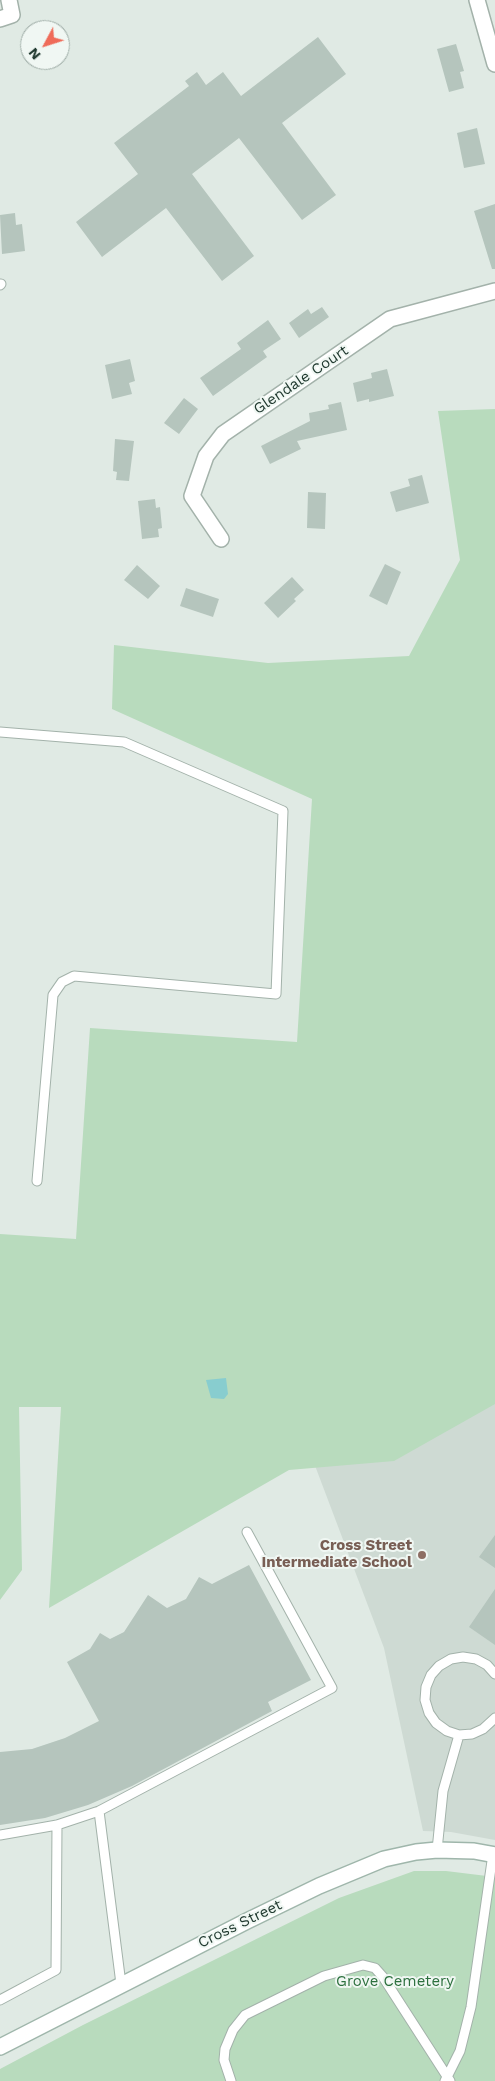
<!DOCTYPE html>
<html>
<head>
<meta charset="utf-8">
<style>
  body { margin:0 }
  #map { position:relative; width:495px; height:2081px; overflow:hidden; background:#e0eae4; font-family:"Work Sans",sans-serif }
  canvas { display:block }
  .north { position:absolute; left:20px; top:20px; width:50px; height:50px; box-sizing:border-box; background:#f0f7f3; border:1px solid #9daba5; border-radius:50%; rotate:230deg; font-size:14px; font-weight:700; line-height:20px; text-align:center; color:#213a30 }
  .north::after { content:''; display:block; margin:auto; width:18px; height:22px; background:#ef6b59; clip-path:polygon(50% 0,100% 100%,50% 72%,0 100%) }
</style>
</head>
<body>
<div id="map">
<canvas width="495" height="2081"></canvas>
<div class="north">N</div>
</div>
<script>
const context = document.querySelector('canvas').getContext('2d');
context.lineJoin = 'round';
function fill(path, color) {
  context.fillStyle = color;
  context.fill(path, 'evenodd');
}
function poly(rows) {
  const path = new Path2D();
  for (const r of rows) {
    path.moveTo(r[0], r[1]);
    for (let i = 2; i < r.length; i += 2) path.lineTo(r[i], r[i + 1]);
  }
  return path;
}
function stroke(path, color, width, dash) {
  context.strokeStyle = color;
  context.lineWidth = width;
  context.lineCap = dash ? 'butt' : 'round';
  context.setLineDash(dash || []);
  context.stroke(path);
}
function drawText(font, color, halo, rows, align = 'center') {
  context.font = font + ' "Work Sans",sans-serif';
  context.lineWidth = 4;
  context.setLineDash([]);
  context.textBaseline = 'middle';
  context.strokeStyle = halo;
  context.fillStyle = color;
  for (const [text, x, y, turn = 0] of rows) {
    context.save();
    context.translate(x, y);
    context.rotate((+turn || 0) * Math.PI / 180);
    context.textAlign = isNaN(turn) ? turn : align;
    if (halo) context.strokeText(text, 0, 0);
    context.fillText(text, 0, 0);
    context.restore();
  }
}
fill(poly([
  [495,1357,495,1840,451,1832,423,1831,384,1648,314,1463]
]), '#cedad3');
fill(poly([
  [495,409,495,1404,394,1461,289,1470,49,1608,61,1407,19,1407,22,1570,0,1600,0,1234,76,1239,90,1028,297,1042,312,799,112,709,114,645,268,663,409,656,460,560,438,411],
  [414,1871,446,1871,495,1877,495,2081,0,2081,0,2069,83,2025,339,1898]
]), '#b8dbbd');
fill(poly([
  [226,1378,228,1394,224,1399,211,1398,206,1380]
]), '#88cdcf');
fill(poly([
  [318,37,346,74,282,123,336,195,302,220,239,138,192,174,254,256,222,281,166,208,102,257,76,222,138,174,114,143,189,86,185,81,197,72,206,85,223,72,241,96],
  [456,44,464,71,460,72,464,88,449,92,437,49],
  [477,128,485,164,464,168,457,133],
  [495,204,495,269,492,269,474,211],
  [15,213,16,225,22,224,25,251,2,254,0,215],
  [322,307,329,317,299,338,289,323,308,309,311,314],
  [268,320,281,339,263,351,267,357,213,396,200,378,241,349,237,343],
  [130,359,135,381,129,383,132,394,112,399,105,365],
  [387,369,394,396,369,402,369,399,357,402,353,383,372,378,371,373],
  [184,398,198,409,179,434,164,423],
  [341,402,347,430,297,441,301,449,270,464,261,446,310,421,309,413,329,409,328,405],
  [115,439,134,441,129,481,116,480,117,472,113,471],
  [422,475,429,503,396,512,390,492,410,486,408,479],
  [308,492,326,493,325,529,307,528],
  [155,499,156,508,160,507,162,528,158,529,159,537,142,539,138,501],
  [385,564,401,572,387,605,369,596],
  [137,565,160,586,148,599,124,580],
  [292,577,304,590,294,599,296,601,278,618,264,603],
  [186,588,219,599,213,617,180,606],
  [495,1535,495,1568,479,1557],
  [249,1565,311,1680,268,1702,272,1711,132,1786,88,1805,45,1818,0,1825,0,1752,32,1749,65,1738,99,1721,67,1662,90,1649,100,1633,110,1639,124,1632,148,1595,167,1608,186,1599,199,1577,212,1584],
  [495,1589,495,1645,469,1627]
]), '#b5c5bd');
const lane = poly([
  [0,285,1,284],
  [0,732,124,742,283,811,276,994,74,976,62,982,53,995,37,1181],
  [495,1674,487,1665,476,1659,463,1657,451,1659,439,1666,431,1675,426,1687,425,1700,429,1713,436,1723,447,1731,459,1735,472,1734,483,1729,495,1718],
  [99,1811,121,1984],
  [0,1835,57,1825,99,1811,332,1688,247,1532],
  [437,1850,443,1791,459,1735],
  [0,2000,56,1970,57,1825],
  [231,2081,224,2060,225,2049,233,2030,245,2015,324,1976,363,1965,375,1968,383,1977,450,2081],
  [445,2081,460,2051,471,2007,493,1854]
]);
const street = poly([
  [477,0,495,64],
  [0,19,12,15,9,0],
  [221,539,192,496,206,456,223,434,390,319,495,291]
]);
const secondary = poly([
  [0,2047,247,1921,319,1886,384,1859,416,1852,437,1850,474,1851,495,1855]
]);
stroke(lane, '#a3b2aa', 11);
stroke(street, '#a3b2aa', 18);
stroke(secondary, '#9fb6ab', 18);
stroke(lane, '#fff', 9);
stroke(street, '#fff', 15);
stroke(secondary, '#fff', 15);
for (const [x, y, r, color] of [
  [422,1555,5,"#8d6e63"]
]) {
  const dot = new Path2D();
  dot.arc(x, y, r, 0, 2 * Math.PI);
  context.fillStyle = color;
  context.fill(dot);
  stroke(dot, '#f0f7f3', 2);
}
drawText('15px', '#213a30', '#f0f7f3', [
  ["Glendale Court",301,380,-34],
  ["Cross Street",240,1924,-26]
]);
drawText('bold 15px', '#785e54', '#f0f7f3', [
  ["Cross Street",412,1546],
  ["Intermediate School",412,1563]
], 'right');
drawText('15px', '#2c703e', '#f0f7f3', [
  ["Grove Cemetery",395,1982]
]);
</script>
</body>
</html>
